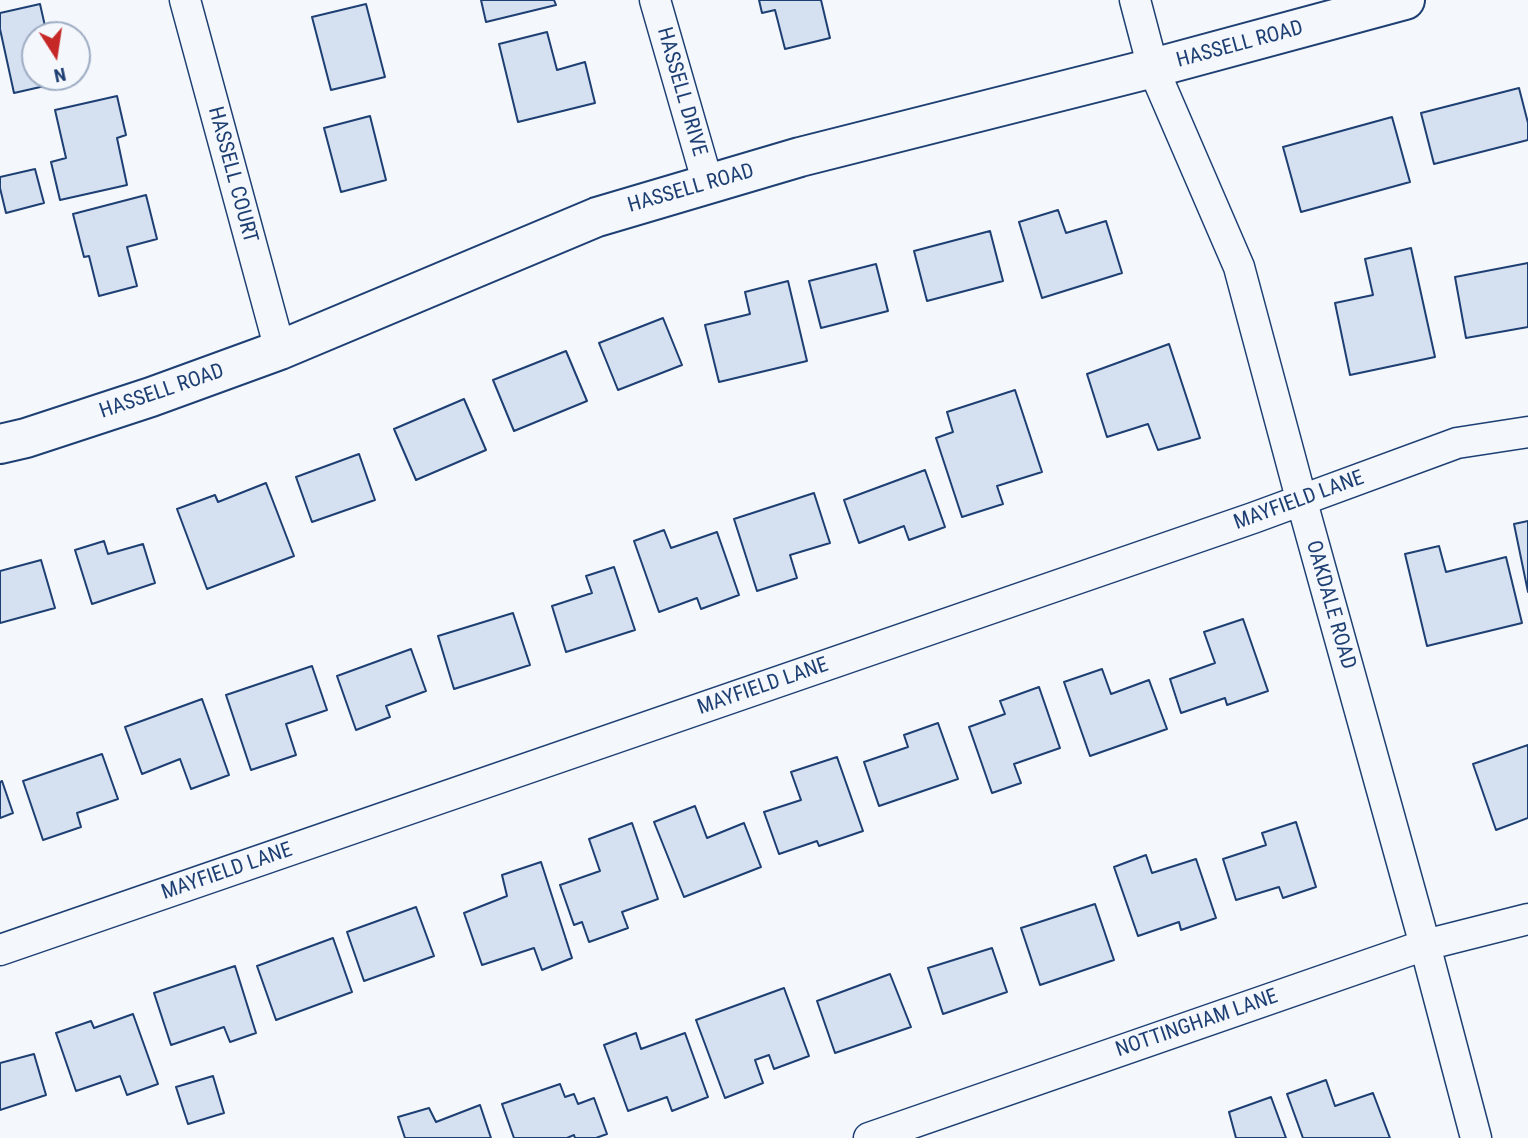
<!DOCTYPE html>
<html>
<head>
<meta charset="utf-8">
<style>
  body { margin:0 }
  #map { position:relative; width:1528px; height:1138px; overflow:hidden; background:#f4f7fb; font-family:"Roboto Condensed",sans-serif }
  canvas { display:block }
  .north { position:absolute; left:21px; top:21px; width:70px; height:70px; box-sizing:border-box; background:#f4f7fb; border:2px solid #9eadc5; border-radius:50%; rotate:168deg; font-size:19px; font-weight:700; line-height:28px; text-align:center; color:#1d3f73 }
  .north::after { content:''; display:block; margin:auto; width:24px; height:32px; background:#c62828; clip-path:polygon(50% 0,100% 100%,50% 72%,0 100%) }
</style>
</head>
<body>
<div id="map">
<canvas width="1528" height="1138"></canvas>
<div class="north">N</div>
</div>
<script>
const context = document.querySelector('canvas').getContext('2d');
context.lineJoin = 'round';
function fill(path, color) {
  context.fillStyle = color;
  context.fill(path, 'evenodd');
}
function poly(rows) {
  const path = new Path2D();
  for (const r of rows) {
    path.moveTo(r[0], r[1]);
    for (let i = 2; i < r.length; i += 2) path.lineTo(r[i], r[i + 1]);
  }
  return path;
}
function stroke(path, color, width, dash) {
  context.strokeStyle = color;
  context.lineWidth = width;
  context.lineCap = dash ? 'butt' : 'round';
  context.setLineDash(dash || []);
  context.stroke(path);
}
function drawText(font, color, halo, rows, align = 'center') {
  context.font = font + ' "Roboto Condensed",sans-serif';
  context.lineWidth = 5;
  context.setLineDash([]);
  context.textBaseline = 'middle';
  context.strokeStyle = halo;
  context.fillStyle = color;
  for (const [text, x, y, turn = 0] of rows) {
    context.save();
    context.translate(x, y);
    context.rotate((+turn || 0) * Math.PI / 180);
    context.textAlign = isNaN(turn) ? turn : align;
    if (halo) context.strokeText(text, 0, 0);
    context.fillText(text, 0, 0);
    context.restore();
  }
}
const building = poly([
  [481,0,554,0,556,5,486,22,481,0],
  [759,0,821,0,830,38,785,49,775,10,762,13,759,0],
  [40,4,47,35,35,35,35,77,57,77,58,83,14,93,0,29,0,13,40,4],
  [366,4,385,77,331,90,312,17,366,4],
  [547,32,557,70,585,62,595,103,518,122,499,44,547,32],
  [1519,88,1528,123,1528,140,1434,164,1421,113,1519,88],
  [117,96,126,135,117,138,127,185,60,200,51,162,66,158,55,110,117,96],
  [370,116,386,180,341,192,324,128,370,116],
  [1392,117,1410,182,1301,212,1283,147,1392,117],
  [35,169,44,203,6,213,0,188,0,177,35,169],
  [146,195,157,239,127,247,137,286,99,296,89,256,84,257,73,214,146,195],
  [1058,210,1066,233,1106,221,1122,273,1042,298,1019,222,1058,210],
  [990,231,1003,281,927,301,914,251,990,231],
  [1411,248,1435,357,1350,375,1335,303,1373,295,1365,259,1411,248],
  [1528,263,1528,327,1466,338,1455,277,1528,263],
  [876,264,888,311,821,328,809,281,876,264],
  [788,281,807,361,719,382,705,325,750,314,745,292,788,281],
  [663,318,682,365,618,390,599,343,663,318],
  [1169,344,1200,438,1158,450,1148,424,1107,437,1087,374,1169,344],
  [566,351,587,401,514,431,493,380,566,351],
  [1015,390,1042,472,997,486,1003,504,962,517,936,438,953,432,947,412,1015,390],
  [464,399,486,450,416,480,394,429,464,399],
  [359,454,375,500,312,522,296,477,359,454],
  [925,470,945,527,909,540,904,526,859,543,844,500,925,470],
  [266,483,294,556,207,589,177,509,215,495,218,502,266,483],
  [814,493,830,543,790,555,797,578,757,591,734,519,814,493],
  [1528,521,1528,592,1514,524,1528,521],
  [664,530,671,548,717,532,739,595,701,609,697,598,659,612,634,541,664,530],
  [104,541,108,554,143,544,155,583,92,604,75,550,104,541],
  [1439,546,1446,572,1506,557,1522,623,1427,646,1405,554,1439,546],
  [41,560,55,608,0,623,0,571,41,560],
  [614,567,635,630,566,652,552,606,592,593,586,576,614,567],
  [513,613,530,665,454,689,438,636,513,613],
  [1243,619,1268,691,1227,705,1225,698,1181,713,1170,679,1215,663,1204,632,1243,619],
  [411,649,426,691,386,706,390,717,356,730,337,676,411,649],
  [312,666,327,710,286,724,296,755,251,770,226,695,312,666],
  [1102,669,1111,694,1149,680,1167,729,1090,756,1064,682,1102,669],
  [1039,687,1060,748,1014,764,1021,783,992,793,969,727,1005,714,1000,701,1039,687],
  [202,699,229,775,191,789,180,759,142,774,125,727,202,699],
  [938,723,958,779,879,806,864,762,908,747,904,735,938,723],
  [1528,745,1528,818,1496,830,1473,764,1528,745],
  [102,754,118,799,77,813,81,827,43,840,23,781,102,754],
  [837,757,863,831,819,846,817,841,779,854,764,812,801,800,791,772,837,757],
  [2,781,13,813,0,818,0,782,2,781],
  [695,806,707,838,744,823,761,867,684,897,654,822,695,806],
  [1296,822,1316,887,1283,898,1279,887,1236,900,1223,859,1266,845,1262,833,1296,822],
  [632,823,658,899,622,912,628,928,589,942,582,922,574,925,560,885,600,871,589,839,632,823],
  [1146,855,1152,873,1196,859,1216,918,1181,930,1179,922,1138,936,1114,867,1146,855],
  [541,862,572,958,542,970,534,948,482,965,464,913,507,896,502,875,541,862],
  [1095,904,1114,960,1040,985,1021,928,1095,904],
  [416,907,434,956,364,981,347,932,416,907],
  [333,938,352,992,276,1020,257,966,333,938],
  [992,948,1007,992,943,1014,928,968,992,948],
  [235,966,256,1033,230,1042,224,1027,171,1045,154,993,235,966],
  [890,974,911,1027,835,1053,817,1001,890,974],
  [784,988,809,1056,774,1069,769,1055,755,1060,763,1083,725,1098,696,1020,784,988],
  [133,1014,158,1084,127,1095,120,1076,76,1091,56,1033,91,1021,94,1028,133,1014],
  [636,1033,641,1049,685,1033,708,1097,672,1111,667,1097,628,1111,604,1045,636,1033],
  [34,1054,46,1095,0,1110,0,1063,34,1054],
  [213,1076,224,1113,188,1124,176,1087,213,1076],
  [1326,1080,1335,1106,1373,1093,1390,1138,1303,1138,1287,1094,1326,1080],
  [560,1084,565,1097,574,1094,578,1104,594,1098,607,1134,596,1138,575,1138,574,1135,567,1138,514,1138,502,1104,560,1084],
  [1271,1097,1286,1138,1236,1138,1229,1112,1271,1097],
  [480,1105,491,1138,405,1138,398,1117,429,1108,436,1122,480,1105]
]);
fill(building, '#d5e0f0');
stroke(building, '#1d3f73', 2);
const street = poly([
  [185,0,280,350],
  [655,0,708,184],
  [1135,0,1153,68,1239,267,1302,502,1425,945,1476,1138],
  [0,950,1253,518,1457,443,1528,432],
  [869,1138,1425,945,1528,919]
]);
const secondary = poly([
  [0,444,26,438,151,397,280,350,597,217,800,157,1153,68,1405,0]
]);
stroke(street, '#1d3f73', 33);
stroke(secondary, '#1d3f73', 42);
stroke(street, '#f4f7fb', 30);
stroke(secondary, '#f4f7fb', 38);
drawText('21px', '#1d3f73', '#f4f7fb', [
  ["HASSELL ROAD",1240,45,-15],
  ["HASSELL DRIVE",681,92,74],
  ["HASSELL COURT",232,175,75],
  ["HASSELL ROAD",691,189,-16],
  ["HASSELL ROAD",162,392,-19],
  ["MAYFIELD LANE",1299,501,-20],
  ["OAKDALE ROAD",1330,605,74],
  ["MAYFIELD LANE",763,687,-19],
  ["MAYFIELD LANE",227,872,-19],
  ["NOTTINGHAM LANE",1197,1024,-19]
]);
</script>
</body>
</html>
